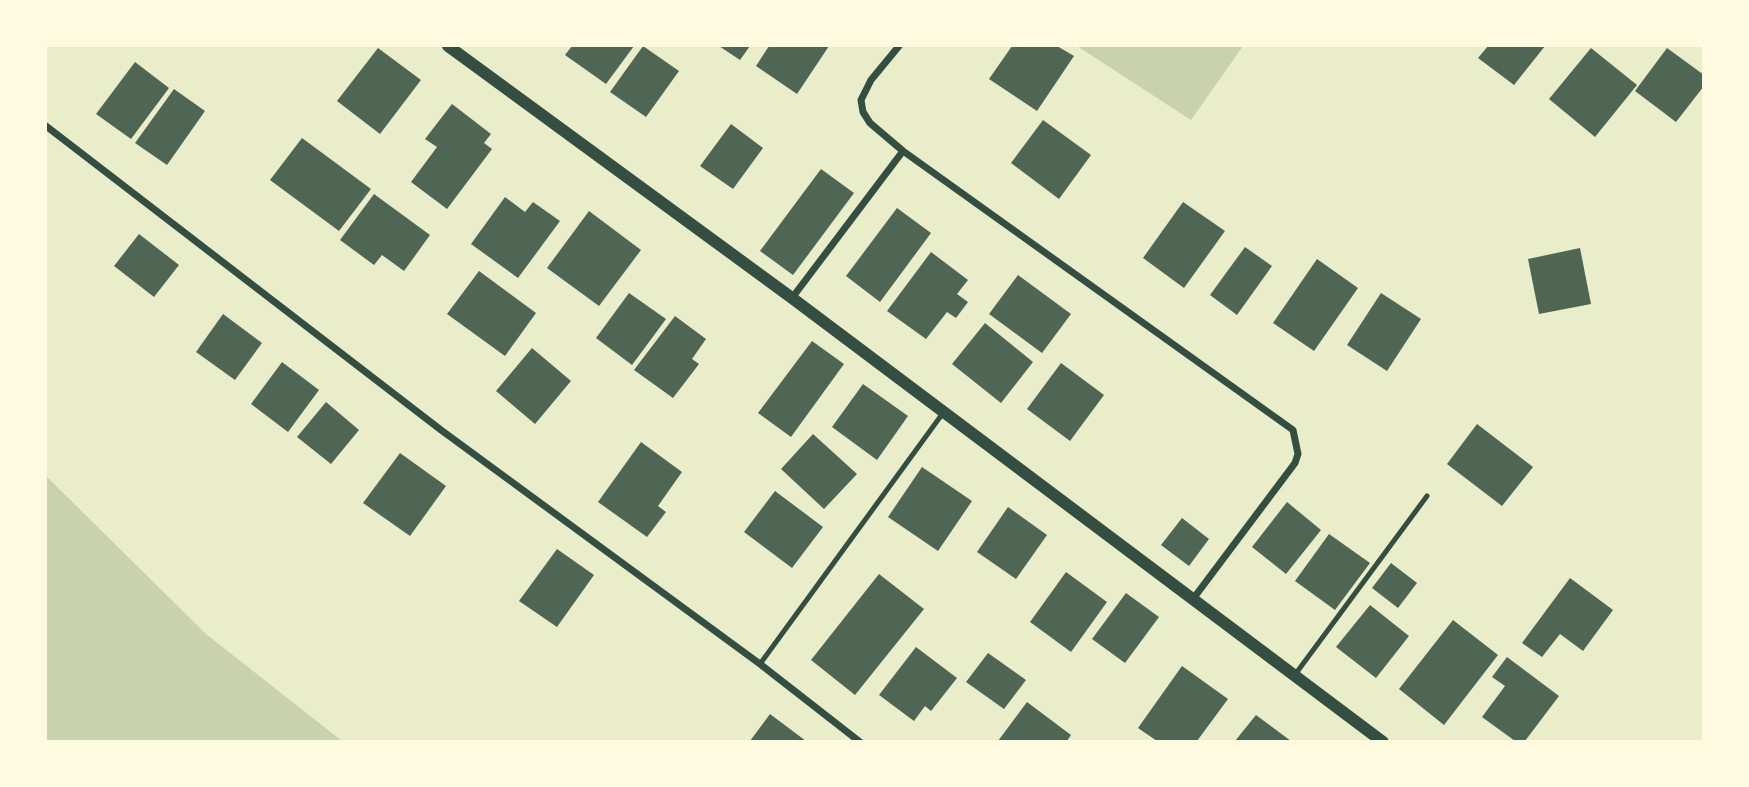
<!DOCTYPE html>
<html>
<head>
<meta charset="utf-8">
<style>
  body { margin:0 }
  #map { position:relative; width:1749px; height:787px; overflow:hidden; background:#e9edc9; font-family:"Fira Sans",sans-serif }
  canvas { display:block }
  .frame { position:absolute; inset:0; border:47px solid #fefae0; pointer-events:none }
</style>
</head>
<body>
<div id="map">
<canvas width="1749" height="787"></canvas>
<div class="frame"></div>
</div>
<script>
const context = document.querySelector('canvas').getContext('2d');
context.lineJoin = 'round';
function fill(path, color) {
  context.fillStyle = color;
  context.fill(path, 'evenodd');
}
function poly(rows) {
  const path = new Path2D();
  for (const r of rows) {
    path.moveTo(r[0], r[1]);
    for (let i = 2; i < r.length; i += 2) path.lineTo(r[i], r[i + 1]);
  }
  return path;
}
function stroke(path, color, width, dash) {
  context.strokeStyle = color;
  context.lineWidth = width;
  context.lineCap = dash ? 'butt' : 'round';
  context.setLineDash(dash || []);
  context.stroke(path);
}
fill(poly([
  [1077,46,1243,46,1191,120],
  [46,476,206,634,342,741,46,741]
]), '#cad2ad');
fill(poly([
  [572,46,634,46,606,84,565,55],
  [643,46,679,71,646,117,610,92],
  [719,46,750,46,740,60],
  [769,46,829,46,797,94,756,66],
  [1012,46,1057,46,1074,56,1037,111,989,79],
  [1488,46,1545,46,1514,85,1478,58],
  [378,48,421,80,380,134,337,101],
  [1591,48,1637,85,1595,137,1549,99],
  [1667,48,1704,75,1704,86,1676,122,1635,91],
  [135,62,169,88,131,139,96,114],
  [174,89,205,111,167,165,135,143],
  [452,104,491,134,484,143,492,149,447,209,411,182,437,147,425,139],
  [1043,120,1091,155,1059,199,1011,163],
  [731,124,763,148,733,189,700,166],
  [302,138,371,189,339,231,270,180],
  [821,169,854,193,793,275,760,251],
  [374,194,430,235,404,271,382,255,374,265,340,240],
  [505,197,525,212,533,202,560,221,518,278,471,244],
  [1183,202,1225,231,1184,288,1143,258],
  [897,208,931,233,880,302,846,276],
  [589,211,641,250,599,306,547,268],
  [139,234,179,265,154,297,114,266],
  [1245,247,1272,266,1237,315,1210,295],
  [1580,248,1591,304,1539,314,1528,259],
  [931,252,968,280,957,294,968,302,956,318,947,312,926,339,887,311],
  [1317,259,1358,288,1314,351,1273,323],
  [479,271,536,313,505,356,447,314],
  [1018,275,1071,314,1042,353,989,314],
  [629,293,666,319,632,365,596,338],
  [1381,293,1421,319,1387,371,1347,345],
  [223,314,262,343,235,380,196,352],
  [675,316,706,339,692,359,699,364,673,398,634,370],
  [985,323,1033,362,1001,403,952,364],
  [812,341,844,364,791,437,758,413],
  [532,348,571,381,535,424,496,391],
  [282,362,319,390,288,432,251,404],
  [1061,363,1104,395,1070,441,1027,409],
  [863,384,908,416,877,460,832,427],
  [326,402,359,430,331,464,297,437],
  [1477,424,1533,467,1502,506,1447,464],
  [813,434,857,474,824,509,781,469],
  [641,442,682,472,658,506,666,512,647,537,598,502],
  [400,453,446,486,410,536,363,503],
  [922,467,972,501,938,551,888,517],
  [775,491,823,527,792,568,744,532],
  [1287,502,1321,530,1286,574,1252,547],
  [1008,507,1047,535,1016,579,977,552],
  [1182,518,1209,539,1189,566,1161,545],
  [1329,534,1370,563,1335,610,1295,581],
  [557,549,594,575,557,627,519,601],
  [1391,563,1417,583,1398,608,1372,588],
  [1066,572,1107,602,1071,652,1030,622],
  [879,574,924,609,855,695,811,660],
  [1570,578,1613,610,1583,651,1560,634,1542,657,1522,643],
  [1126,593,1159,617,1125,663,1092,639],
  [1370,605,1409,636,1376,678,1336,647],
  [1453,620,1498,655,1444,725,1399,689],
  [916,647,957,678,931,711,925,706,914,721,879,695],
  [988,653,1026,680,1004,709,966,682],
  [1507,657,1559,696,1525,741,1515,741,1482,717,1505,686,1492,677],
  [1182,666,1228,699,1197,741,1157,741,1138,728],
  [1027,702,1071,735,1067,741,998,741],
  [770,714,806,741,750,741],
  [1256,715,1291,741,1235,741]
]), '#4f6655');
stroke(poly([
  [760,664,943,413],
  [1294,676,1427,496]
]), '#344e41', 5);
stroke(poly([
  [899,46,871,80,861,100,863,112,870,123,903,151,1293,430,1298,454,1295,463,1193,599],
  [46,126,441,430,760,664,860,742],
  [792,298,903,151]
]), '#344e41', 7);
stroke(poly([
  [448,46,792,298,1383,742]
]), '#344e41', 12);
</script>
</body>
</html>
